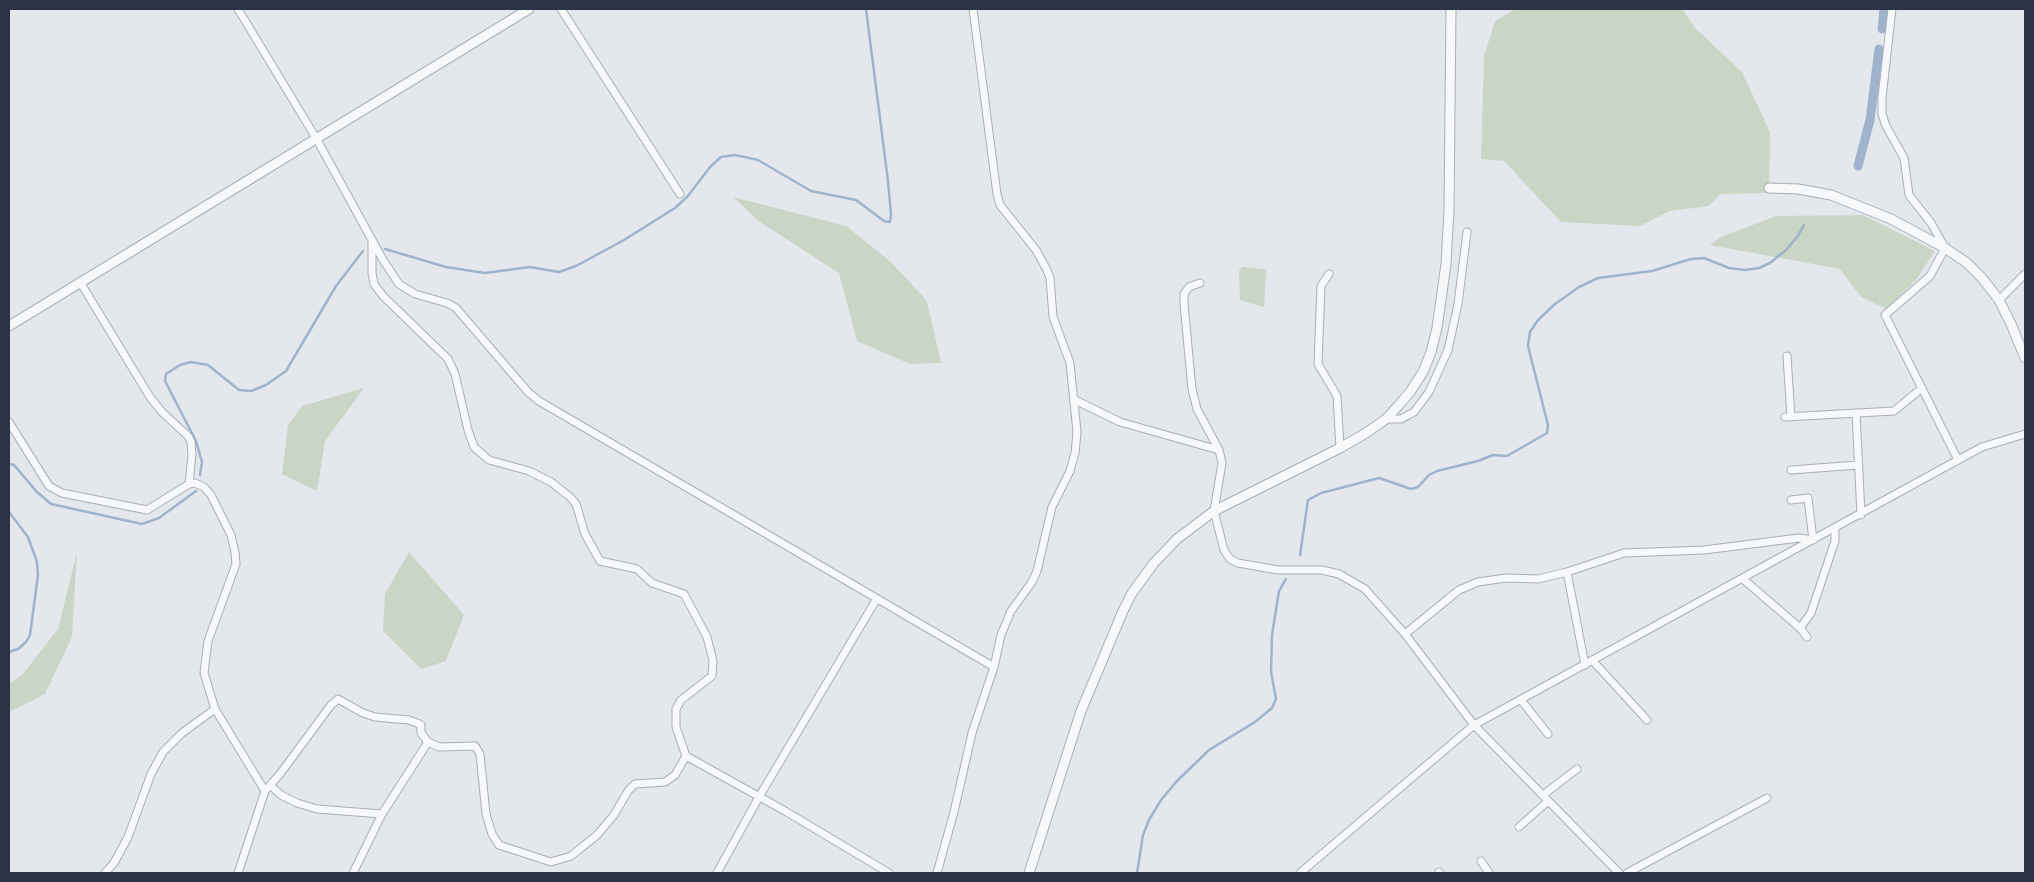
<!DOCTYPE html>
<html>
<head>
<meta charset="utf-8">
<style>
  body { margin:0 }
  #map { position:relative; width:2034px; height:882px; overflow:hidden; background:#e4e7ec; font-family:Quicksand,sans-serif }
  canvas { display:block }
  .frame { position:absolute; inset:0; border:10px solid #2b3445; pointer-events:none }
</style>
</head>
<body>
<div id="map">
<canvas width="2034" height="882"></canvas>
<div class="frame"></div>
</div>
<script>
const context = document.querySelector('canvas').getContext('2d');
context.lineJoin = 'round';
function fill(path, color) {
  context.fillStyle = color;
  context.fill(path, 'evenodd');
}
function poly(rows) {
  const path = new Path2D();
  for (const r of rows) {
    path.moveTo(r[0], r[1]);
    for (let i = 2; i < r.length; i += 2) path.lineTo(r[i], r[i + 1]);
  }
  return path;
}
function stroke(path, color, width, dash) {
  context.strokeStyle = color;
  context.lineWidth = width;
  context.lineCap = dash ? 'butt' : 'round';
  context.setLineDash(dash || []);
  context.stroke(path);
}
fill(poly([
  [1516,9,1682,9,1695,28,1742,72,1770,132,1769,193,1720,194,1709,206,1670,211,1640,226,1561,222,1504,161,1481,159,1484,56,1495,21],
  [733,197,846,226,891,262,927,301,941,363,910,364,857,341,839,273,760,222],
  [1863,215,1935,251,1916,280,1886,309,1861,297,1840,269,1710,245,1721,237,1776,216],
  [1242,267,1266,269,1264,307,1240,300,1239,271],
  [364,388,325,441,317,491,282,474,288,425,302,406],
  [77,552,72,637,45,694,9,712,9,684,22,675,58,629],
  [409,552,464,615,446,661,421,669,383,631,385,594]
]), '#c9d6c5');
stroke(poly([
  [385,249,446,267,485,273,530,267,559,272,576,266,624,240,675,208,687,197,711,166,721,157,735,155,758,160,811,191,856,200,884,221,890,222,891,214,888,181,866,9],
  [9,464,14,465,37,492,51,504,142,524,159,518,196,491],
  [200,475,202,462,196,441,165,381,166,374,180,365,191,362,208,365,239,390,251,391,266,385,286,371,336,286,363,251],
  [9,512,28,537,37,562,38,575,30,635,26,642,18,649,9,652],
  [1300,555,1308,500,1321,493,1379,478,1411,489,1418,487,1429,475,1437,471,1478,461,1493,455,1507,456,1547,433,1548,425,1528,346,1530,332,1538,320,1555,304,1579,287,1598,278,1652,271,1691,259,1704,258,1729,268,1745,270,1759,268,1770,263,1786,250,1797,237,1804,225],
  [1137,873,1143,835,1149,820,1161,800,1176,782,1209,750,1255,722,1272,708,1276,699,1271,672,1272,635,1279,591,1286,579]
]), '#9fb4cc', 2.5);
stroke(poly([
  [1882,29,1884,9],
  [1858,166,1870,120,1879,49]
]), '#9fb4cc', 9);
const minor = poly([
  [238,9,316,138,383,260,399,284,415,294,447,303,456,308,528,392,539,401,994,667],
  [561,9,680,194],
  [1892,9,1882,98,1882,114,1886,126,1904,158,1909,195,1931,223,1945,248,1930,276,1885,315,1958,460],
  [372,242,372,273,374,284,383,296,448,359,455,374,468,430,474,447,489,460,529,471,551,482,570,497,576,504,585,534,600,561,637,569,652,583,684,594,707,637,713,661,712,676,681,700,676,709,676,727,686,756,785,811,889,873],
  [1329,274,1321,286,1318,364,1337,396,1340,448],
  [80,282,150,397,162,412,188,436,191,442,192,455,189,484],
  [1200,283,1189,287,1184,294,1184,304,1192,389,1197,409,1219,450,1222,463,1214,511,1224,550,1230,559,1238,563,1278,570,1322,570,1339,574,1365,589,1405,634,1474,725,1619,873],
  [1999,300,2025,274],
  [1787,356,1791,417],
  [1075,400,1120,422,1219,450],
  [1856,413,1861,515],
  [1785,417,1894,411,1922,388],
  [1386,419,1401,419,1414,412,1429,392,1448,350,1458,304,1467,232],
  [9,422,49,486,62,493,147,510,189,484,195,483,204,487,211,495,231,535,235,552,236,564,208,641,204,673,215,709,265,791],
  [1791,470,1858,465],
  [1567,572,1624,553,1704,550,1799,538,1813,540,1808,498,1791,500],
  [1743,579,1800,628,1807,637],
  [1800,628,1811,613,1835,541,1835,528],
  [1405,634,1459,590,1478,582,1506,578,1538,579,1567,572,1585,665],
  [1592,660,1647,720],
  [1521,700,1548,734],
  [270,785,281,795,297,803,317,809,382,814],
  [1543,795,1577,769],
  [1519,827,1548,801],
  [1481,861,1489,873],
  [1439,872,1440,873],
  [105,873,114,863,128,837,151,774,163,752,182,733,215,709],
  [238,873,265,791,280,774,331,705,338,699,363,713,375,717,409,720,417,723,421,725,421,733,428,742,439,747,475,746,480,754,486,814,492,834,499,845,551,862,571,856,597,835,614,815,628,791,635,784,665,782,675,775,686,756],
  [353,873,382,814,428,742],
  [717,873,759,797,876,600],
  [937,873,954,812,972,733,994,667,1001,635,1011,611,1032,582,1037,571,1052,507,1070,471,1075,453,1077,432,1070,363,1053,317,1050,278,1047,270,1036,250,1000,205,997,194,973,9],
  [1300,873,1474,725,1958,460,1982,447,2025,434],
  [1627,873,1767,798]
]);
const tertiary = poly([
  [1769,188,1798,189,1831,195,1891,219,1945,248,1967,263,1982,278,1999,300,2011,324,2025,358],
  [9,326,529,9],
  [1029,873,1081,711,1123,611,1132,593,1154,563,1177,539,1214,511,1340,448,1366,433,1386,419,1398,406,1410,392,1423,372,1431,352,1437,328,1446,264,1449,210,1451,9]
]);
stroke(minor, '#a9aeb7', 9);
stroke(tertiary, '#a9aeb7', 11);
stroke(minor, '#f7f8fa', 7);
stroke(tertiary, '#f7f8fa', 9);
</script>
</body>
</html>
